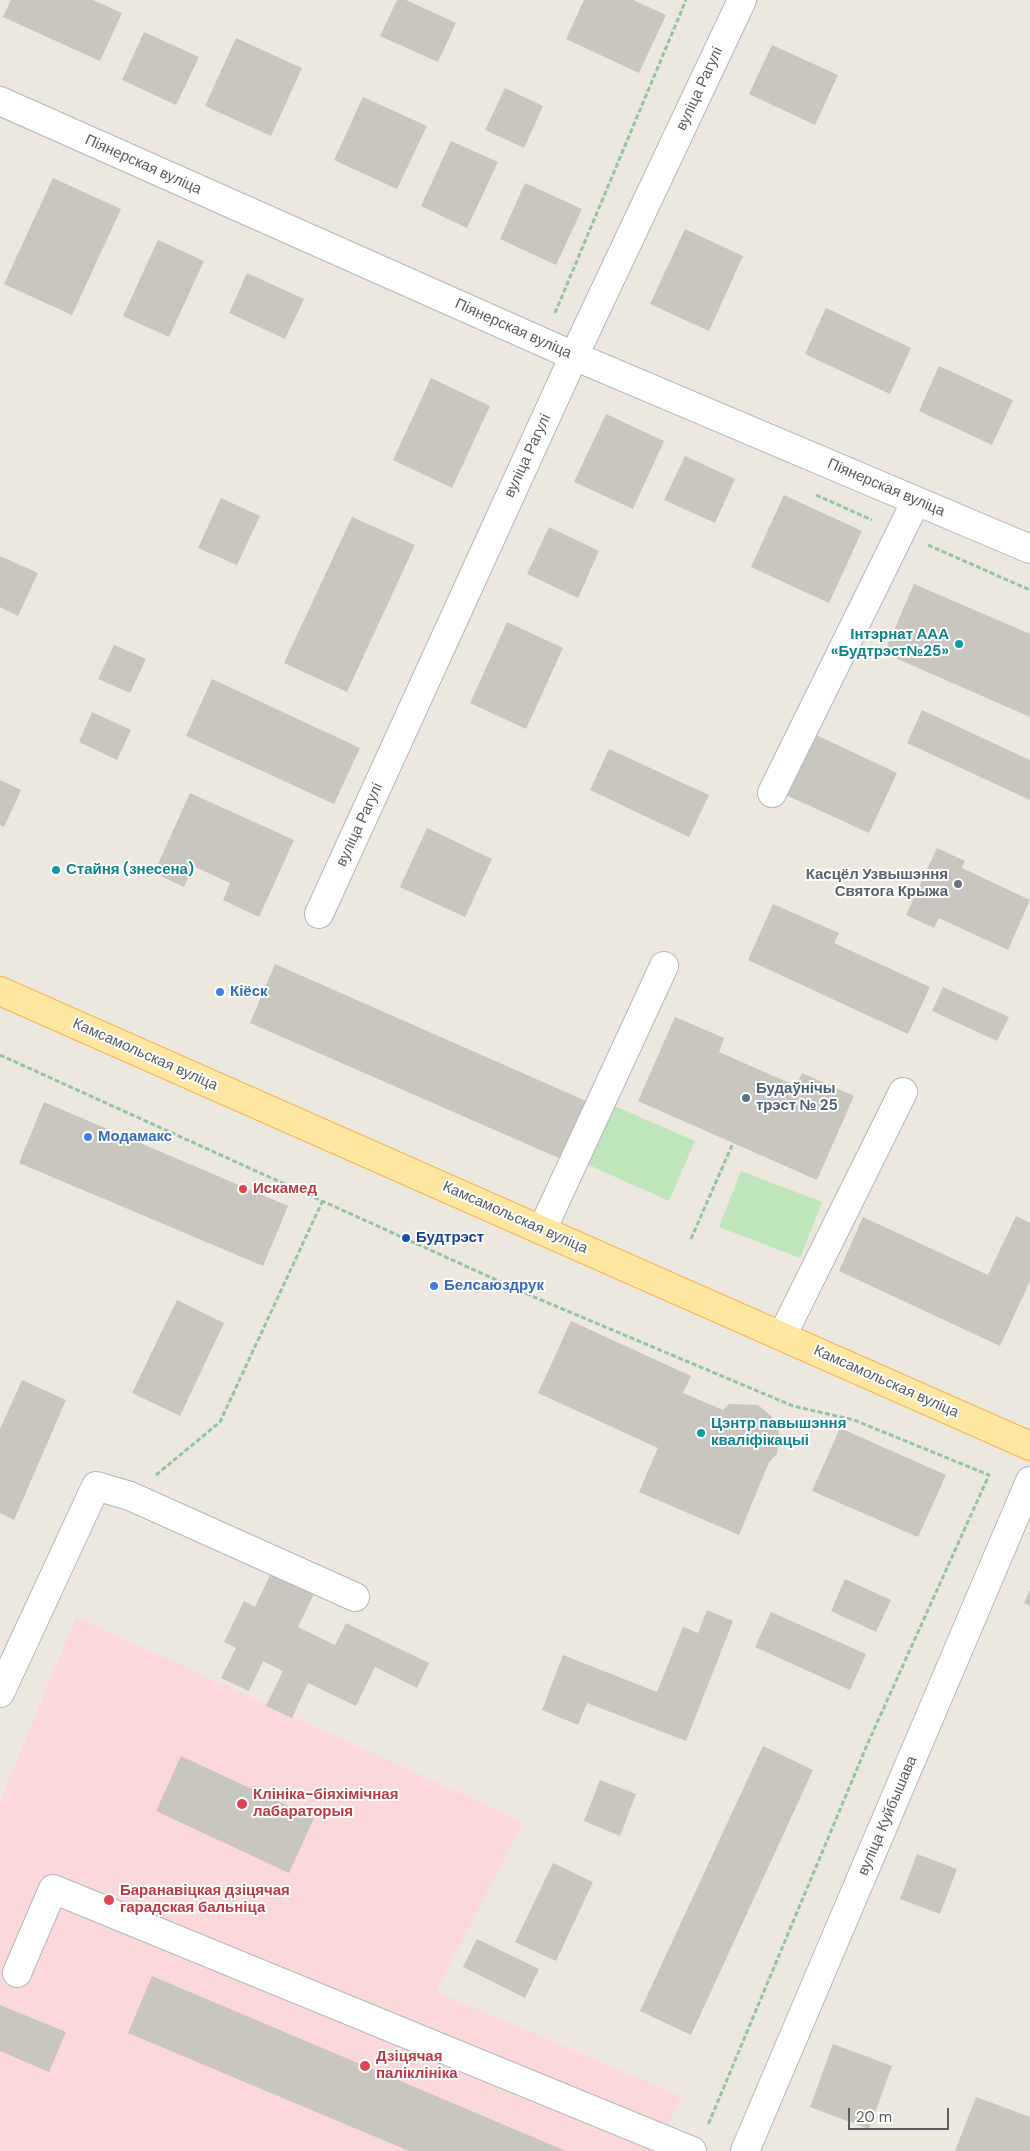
<!DOCTYPE html>
<html>
<head>
<meta charset="utf-8">
<style>
  body { margin:0 }
  #map { position:relative; width:1030px; height:2151px; overflow:hidden; background:#ece8df; font-family:"DM Sans",sans-serif }
  canvas { display:block }
  .scale { position:absolute; left:848px; top:2108px; width:101px; height:22px; box-sizing:border-box; border:2px solid #585d61; border-top:0; padding-left:6px; font-size:15px; line-height:18px; white-space:nowrap; color:#585d61; -webkit-text-stroke:4px #fff; paint-order:stroke }
</style>
</head>
<body>
<div id="map">
<canvas width="1030" height="2151"></canvas>
<div class="scale">20 m</div>
</div>
<script>
const context = document.querySelector('canvas').getContext('2d');
context.lineJoin = 'round';
function fill(path, color) {
  context.fillStyle = color;
  context.fill(path, 'evenodd');
}
function poly(rows) {
  const path = new Path2D();
  for (const r of rows) {
    path.moveTo(r[0], r[1]);
    for (let i = 2; i < r.length; i += 2) path.lineTo(r[i], r[i + 1]);
  }
  return path;
}
function stroke(path, color, width, dash) {
  context.strokeStyle = color;
  context.lineWidth = width;
  context.lineCap = dash ? 'butt' : 'round';
  context.setLineDash(dash || []);
  context.stroke(path);
}
function drawText(font, color, halo, rows, align = 'center') {
  context.font = font + ' "DM Sans",sans-serif';
  context.lineWidth = 4;
  context.setLineDash([]);
  context.textBaseline = 'middle';
  context.strokeStyle = halo;
  context.fillStyle = color;
  for (const [text, x, y, turn = 0] of rows) {
    context.save();
    context.translate(x, y);
    context.rotate((+turn || 0) * Math.PI / 180);
    context.textAlign = isNaN(turn) ? turn : align;
    if (halo) context.strokeText(text, 0, 0);
    context.fillText(text, 0, 0);
    context.restore();
  }
}
fill(poly([
  [76,1617,523,1822,436,1992,681,2096,657,2151,0,2151,0,1801]
]), '#fbd9da');
fill(poly([
  [610,1104,695,1141,669,1201,584,1163],
  [741,1171,822,1202,800,1258,719,1227]
]), '#bfe5bb');
fill(poly([
  [11,0,93,0,122,13,100,61,3,17],
  [397,0,406,0,456,23,438,62,380,36],
  [584,0,633,0,666,15,639,73,566,39],
  [144,32,199,57,176,105,122,80],
  [236,38,302,68,271,136,205,106],
  [772,45,838,75,815,125,749,94],
  [505,88,543,106,524,148,485,130],
  [363,97,427,126,397,189,334,160],
  [451,141,498,162,467,228,421,206],
  [53,178,121,209,72,315,4,284],
  [525,183,582,209,556,265,500,239],
  [685,229,743,256,709,331,650,304],
  [158,240,204,261,169,337,123,316],
  [247,273,304,299,285,339,229,313],
  [826,308,911,348,890,394,805,354],
  [939,366,1013,400,992,445,919,411],
  [431,378,490,406,452,488,393,460],
  [606,414,664,441,633,509,574,482],
  [685,456,735,479,715,523,664,500],
  [784,495,862,531,829,603,751,567],
  [221,498,260,516,237,565,198,548],
  [352,517,415,545,347,692,284,663],
  [549,527,599,551,578,598,527,574],
  [0,556,38,573,18,616,0,607],
  [914,584,1030,634,1030,717,884,653],
  [507,622,563,648,526,729,470,703],
  [114,645,146,659,130,693,98,679],
  [212,679,360,748,334,804,186,736],
  [922,710,1030,760,1030,800,907,743],
  [92,712,131,730,117,760,79,742],
  [814,734,897,773,869,833,786,795],
  [609,749,709,795,689,837,590,790],
  [0,780,21,790,4,827,0,825],
  [190,793,294,840,259,917,223,900,230,883,193,866,184,887,154,873],
  [427,828,492,859,465,917,400,887],
  [937,848,965,861,962,868,1030,900,1008,950,939,918,934,928,906,915],
  [773,904,839,933,834,943,930,987,908,1034,748,960],
  [275,964,586,1101,561,1159,250,1023],
  [943,987,1009,1017,997,1041,932,1011],
  [675,1017,724,1038,719,1052,796,1086,802,1073,854,1096,817,1180,638,1101],
  [44,1102,288,1206,263,1266,19,1163],
  [1016,1216,1030,1223,1030,1281,1000,1346,839,1271,863,1217,988,1275],
  [177,1300,224,1323,180,1416,132,1393],
  [571,1321,691,1376,683,1393,723,1410,729,1404,758,1405,770,1415,778,1426,779,1440,777,1454,769,1462,739,1535,639,1492,658,1448,538,1393],
  [22,1380,66,1400,14,1520,0,1513,0,1429],
  [840,1428,946,1475,918,1537,812,1491],
  [271,1573,314,1594,298,1627,335,1645,346,1623,429,1663,417,1688,375,1667,356,1706,308,1683,292,1718,266,1706,283,1671,263,1661,249,1691,221,1678,236,1648,224,1642,244,1601,255,1607],
  [845,1579,891,1600,876,1632,831,1611],
  [1030,1589,1030,1606,1024,1603],
  [707,1610,733,1621,686,1741,587,1703,578,1725,542,1710,563,1655,657,1692,683,1627,698,1633],
  [771,1612,866,1654,850,1690,755,1647],
  [763,1746,813,1770,691,2035,640,2011],
  [181,1756,314,1818,289,1873,156,1811],
  [600,1780,636,1794,620,1836,584,1821],
  [917,1854,957,1869,940,1914,900,1899],
  [553,1863,593,1882,556,1961,515,1942],
  [477,1939,539,1969,525,1998,463,1967],
  [152,1976,365,2066,566,2151,409,2151,128,2033],
  [0,2005,66,2032,49,2072,0,2051],
  [833,2044,892,2066,869,2129,810,2107],
  [976,2097,1030,2117,1030,2151,955,2151]
]), '#c9c5bf');
const minor = poly([
  [0,101,574,356,1030,549],
  [772,793,916,501],
  [319,914,574,356,742,0],
  [542,1230,664,966],
  [782,1336,903,1092],
  [0,1693,96,1486,130,1496,355,1597],
  [17,1973,53,1889,692,2151],
  [745,2151,1030,1481]
]);
const major = poly([
  [0,991,1030,1446]
]);
stroke(minor, '#b3b7bb', 30);
stroke(major, '#f3b651', 30);
stroke(poly([
  [555,313,686,0],
  [816,495,872,520],
  [928,545,1030,590],
  [0,1055,534,1297,793,1406,854,1420,989,1475,867,1745,708,2125],
  [691,1239,733,1143],
  [156,1475,220,1422,323,1200]
]), '#94c69d', 3, [5, 2.5]);
stroke(minor, '#fff', 28);
stroke(major, '#ffe7a1', 28);
for (const [x, y, r, color] of [
  [959,644,5,"#0f9aa8"],
  [56,870,5,"#0f9aa8"],
  [958,884,5,"#6b7280"],
  [220,992,5,"#3f7fe0"],
  [746,1098,5,"#5c6f8a"],
  [88,1137,5,"#3f7fe0"],
  [243,1189,5,"#e0444e"],
  [406,1238,5,"#1a4fb4"],
  [434,1286,5,"#3f7fe0"],
  [701,1433,5,"#0f9aa8"],
  [242,1804,6,"#e0444e"],
  [109,1900,6,"#e0444e"],
  [365,2066,6,"#e0444e"]
]) {
  const dot = new Path2D();
  dot.arc(x, y, r, 0, 2 * Math.PI);
  context.fillStyle = color;
  context.fill(dot);
  stroke(dot, '#fff', 2);
}
drawText('15px', '#585d61', '#fff', [
  ["вуліца Рагулі",700,89,-65],
  ["Піянерская вуліца",143,165,24],
  ["Піянерская вуліца",513,329,24],
  ["вуліца Рагулі",528,456,-65],
  ["Піянерская вуліца",886,488,23],
  ["вуліца Рагулі",360,825,-65],
  ["Камсамольская вуліца",145,1055,24],
  ["Камсамольская вуліца",515,1218,24],
  ["Камсамольская вуліца",886,1382,24],
  ["вуліца Куйбышава",888,1816,-67]
]);
drawText('bold 15px', '#0d838f', '#fff', [
  ["Інтэрнат ААА",949,635,"right"],
  ["«Будтрэст№25»",949,652,"right"],
  ["Стайня (знесена)",66,870],
  ["Цэнтр павышэння",711,1424],
  ["кваліфікацыі",711,1441]
], 'left');
drawText('bold 15px', '#5b616d', '#fff', [
  ["Касцёл Узвышэння",948,875],
  ["Святога Крыжа",948,892]
], 'right');
drawText('bold 15px', '#366cbe', '#fff', [
  ["Кіёск",230,992],
  ["Модамакс",98,1137],
  ["Белсаюздрук",444,1286]
], 'left');
drawText('bold 15px', '#4e5e75', '#fff', [
  ["Будаўнічы",756,1089],
  ["трэст № 25",756,1106]
], 'left');
drawText('bold 15px', '#be3a42', '#fff', [
  ["Искамед",253,1189],
  ["Клініка-біяхімічная",253,1795],
  ["лабараторыя",253,1812],
  ["Баранавіцкая дзіцячая",120,1891],
  ["гарадская бальніца",120,1908],
  ["Дзіцячая",376,2057],
  ["паліклініка",376,2074]
], 'left');
drawText('bold 15px', '#164399', '#fff', [
  ["Будтрэст",416,1238]
], 'left');
</script>
</body>
</html>
